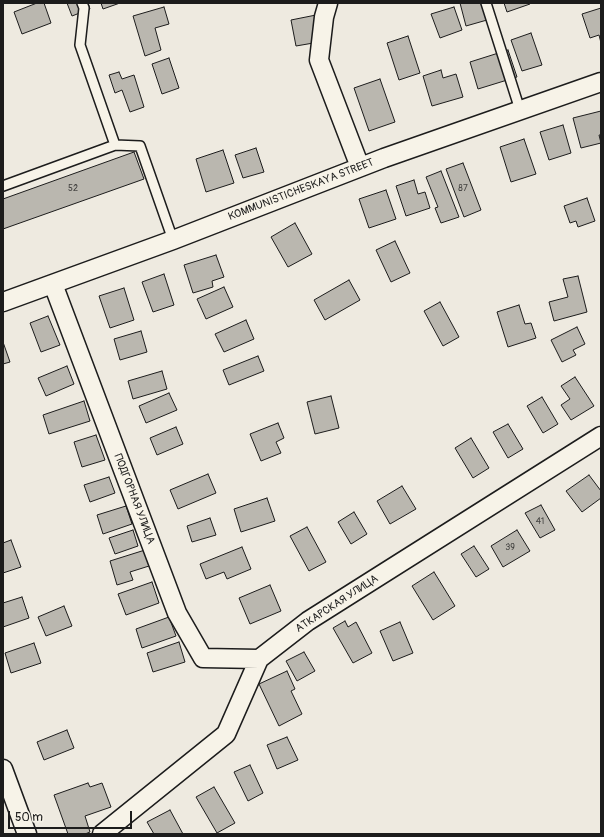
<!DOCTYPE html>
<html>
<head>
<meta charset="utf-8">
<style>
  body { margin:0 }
  #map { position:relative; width:604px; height:837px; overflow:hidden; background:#eeeae0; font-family:Pangolin,sans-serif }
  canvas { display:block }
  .frame { position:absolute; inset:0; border:4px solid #1c1c1c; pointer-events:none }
  .scale { position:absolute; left:8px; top:811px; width:124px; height:18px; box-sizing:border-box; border:2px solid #1c1c1c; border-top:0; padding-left:5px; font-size:12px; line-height:14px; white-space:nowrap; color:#1c1c1c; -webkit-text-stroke:3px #f7f3e8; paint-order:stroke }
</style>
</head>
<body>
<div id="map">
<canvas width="604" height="837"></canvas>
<div class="frame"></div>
<div class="scale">50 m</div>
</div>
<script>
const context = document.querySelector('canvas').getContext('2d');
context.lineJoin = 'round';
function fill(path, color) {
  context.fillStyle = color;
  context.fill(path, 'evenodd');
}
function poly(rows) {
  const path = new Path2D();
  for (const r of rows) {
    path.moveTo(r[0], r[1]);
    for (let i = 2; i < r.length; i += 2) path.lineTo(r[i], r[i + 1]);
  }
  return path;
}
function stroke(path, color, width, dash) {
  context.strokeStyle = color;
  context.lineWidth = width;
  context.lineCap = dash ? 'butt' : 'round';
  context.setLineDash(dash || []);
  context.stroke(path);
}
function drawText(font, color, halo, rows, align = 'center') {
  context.font = font + ' Pangolin,sans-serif';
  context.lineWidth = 3.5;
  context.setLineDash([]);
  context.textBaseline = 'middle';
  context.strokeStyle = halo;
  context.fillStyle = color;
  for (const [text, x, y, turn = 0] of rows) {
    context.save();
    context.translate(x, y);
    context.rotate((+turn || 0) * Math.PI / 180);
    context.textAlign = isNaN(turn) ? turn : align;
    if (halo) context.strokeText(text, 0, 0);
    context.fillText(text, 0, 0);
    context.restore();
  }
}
const building = poly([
  [37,3,44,3,51,23,22,34,14,12,37,3],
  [67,3,88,3,90,9,72,16,67,3],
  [101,3,120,3,103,9,101,3],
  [460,3,482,3,487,20,466,26,460,3],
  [504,3,530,3,530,4,507,12,504,3],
  [164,7,169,24,155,28,161,50,145,56,133,16,164,7],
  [454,7,462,30,440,38,431,14,454,7],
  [601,8,601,43,599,35,590,38,582,14,601,8],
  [321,14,325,41,296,46,291,20,321,14],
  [531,33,542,65,522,71,511,40,531,33],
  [408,36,420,73,399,80,387,43,408,36],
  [508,50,517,77,478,89,470,62,508,50],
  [169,58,179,88,162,94,152,64,169,58],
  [441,70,443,78,456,74,463,97,432,106,423,76,441,70],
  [119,72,122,79,134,75,144,107,130,112,122,90,115,93,109,75,119,72],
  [380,79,395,122,369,131,354,88,380,79],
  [601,111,601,135,599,135,601,143,581,148,573,118,601,111],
  [563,125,571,153,549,160,540,132,563,125],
  [524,139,536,174,511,182,500,147,524,139],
  [256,148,264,172,243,178,235,155,256,148],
  [223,150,234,183,206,192,196,159,223,150],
  [134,152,144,179,3,229,3,199,134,152],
  [463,163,481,210,464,217,446,169,463,163],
  [441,171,459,217,441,223,435,208,438,207,426,177,441,171],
  [414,180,418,194,425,192,430,208,406,216,396,186,414,180],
  [386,190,396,219,369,228,359,199,386,190],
  [587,198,595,221,578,227,576,221,570,223,564,206,587,198],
  [295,223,312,254,288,267,271,237,295,223],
  [395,241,410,273,391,282,376,250,395,241],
  [216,255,224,277,212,281,213,287,193,293,184,265,216,255],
  [164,274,174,305,153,312,142,282,164,274],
  [578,276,587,312,554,321,549,302,568,297,563,279,578,276],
  [349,280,360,300,325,320,314,300,349,280],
  [224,287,233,307,206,319,197,299,224,287],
  [124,288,134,320,110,328,99,296,124,288],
  [440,302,459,337,443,346,424,311,440,302],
  [519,305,525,324,531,323,536,338,508,347,497,312,519,305],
  [48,316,60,345,41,352,30,323,48,316],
  [246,320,254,339,224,352,215,334,246,320],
  [577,327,585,344,573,350,576,355,562,362,551,340,577,327],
  [141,331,147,352,120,360,114,339,141,331],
  [3,342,10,362,3,364,3,342],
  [258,356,264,371,229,385,223,370,258,356],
  [67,366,74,384,46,396,38,378,67,366],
  [162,371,167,389,133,399,128,381,162,371],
  [575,377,594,406,571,420,561,405,570,399,561,386,575,377],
  [169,393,177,410,146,423,139,406,169,393],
  [331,396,339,428,315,434,307,402,331,396],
  [542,397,558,424,543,433,527,406,542,397],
  [84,401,90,421,49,434,43,415,84,401],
  [278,423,284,438,276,442,281,453,261,461,250,434,278,423],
  [508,424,523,449,508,458,493,432,508,424],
  [176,427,183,444,157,455,150,438,176,427],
  [96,435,105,460,82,467,74,442,96,435],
  [471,438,489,468,473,478,455,448,471,438],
  [208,474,216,493,178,509,170,490,208,474],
  [589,475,601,491,601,498,582,512,566,491,589,475],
  [109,477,115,493,90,502,84,485,109,477],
  [402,486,416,509,390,524,377,501,402,486],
  [267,498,275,521,241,532,234,509,267,498],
  [541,505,555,530,540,538,525,513,541,505],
  [126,506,132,524,103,534,97,515,126,506],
  [354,512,367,534,351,544,338,522,354,512],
  [210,518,216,535,192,542,187,526,210,518],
  [307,527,326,562,309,571,290,536,307,527],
  [133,530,138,546,115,554,109,538,133,530],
  [517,530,530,551,503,567,491,546,517,530],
  [11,540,21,567,3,573,3,543,11,540],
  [474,546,489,569,476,577,461,554,474,546],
  [242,547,251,569,227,579,224,572,206,579,200,564,242,547],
  [145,550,149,566,130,572,133,580,117,585,110,561,145,550],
  [434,572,455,606,433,620,412,586,434,572],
  [152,582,159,603,126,615,118,594,152,582],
  [270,585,281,611,250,624,239,598,270,585],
  [22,597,29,618,3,627,3,603,22,597],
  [64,606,72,626,46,636,38,617,64,606],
  [169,617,176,636,142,648,136,629,169,617],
  [345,621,348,627,356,622,372,653,353,663,333,628,345,621],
  [400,622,413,653,393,661,380,631,400,622],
  [179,642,185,662,153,672,147,653,179,642],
  [34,643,41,663,11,673,5,653,34,643],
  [304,652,315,671,297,681,286,661,304,652],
  [287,671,295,689,291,691,302,714,279,726,259,684,287,671],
  [67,730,74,748,44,760,37,742,67,730],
  [287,737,298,760,277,769,267,745,287,737],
  [250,765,263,793,248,801,234,772,250,765],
  [88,783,90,787,102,783,111,807,85,816,90,832,85,834,68,834,54,795,88,783],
  [214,787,235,823,217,833,196,797,214,787],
  [170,810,183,834,154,834,147,822,170,810]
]);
fill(building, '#bab7af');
stroke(building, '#1c1c1c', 1);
const service = poly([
  [82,3,84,8,80,45,115,145],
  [486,3,520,110],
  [3,186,115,145,140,146,173,240]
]);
const minor = poly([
  [328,3,324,17,319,60,360,167],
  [53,284,177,613,203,658,259,659],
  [3,302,173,240,384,158,601,82],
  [3,769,27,834],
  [102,834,226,734,259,659,308,621,601,436]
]);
stroke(service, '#1c1c1c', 12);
stroke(minor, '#1c1c1c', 21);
stroke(service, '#f7f3e8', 9);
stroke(minor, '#f7f3e8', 18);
drawText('9px', '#444341', null, [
  ["52",73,189],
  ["87",463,189],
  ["41",540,522],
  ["39",510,548]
]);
drawText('11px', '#1c1c1c', '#f7f3e8', [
  ["KOMMUNISTICHESKAYA STREET",301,190,-21],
  ["ПОДГОРНАЯ УЛИЦА",134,499,69],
  ["АТКАРСКАЯ УЛИЦА",337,604,-33]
]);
</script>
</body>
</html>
